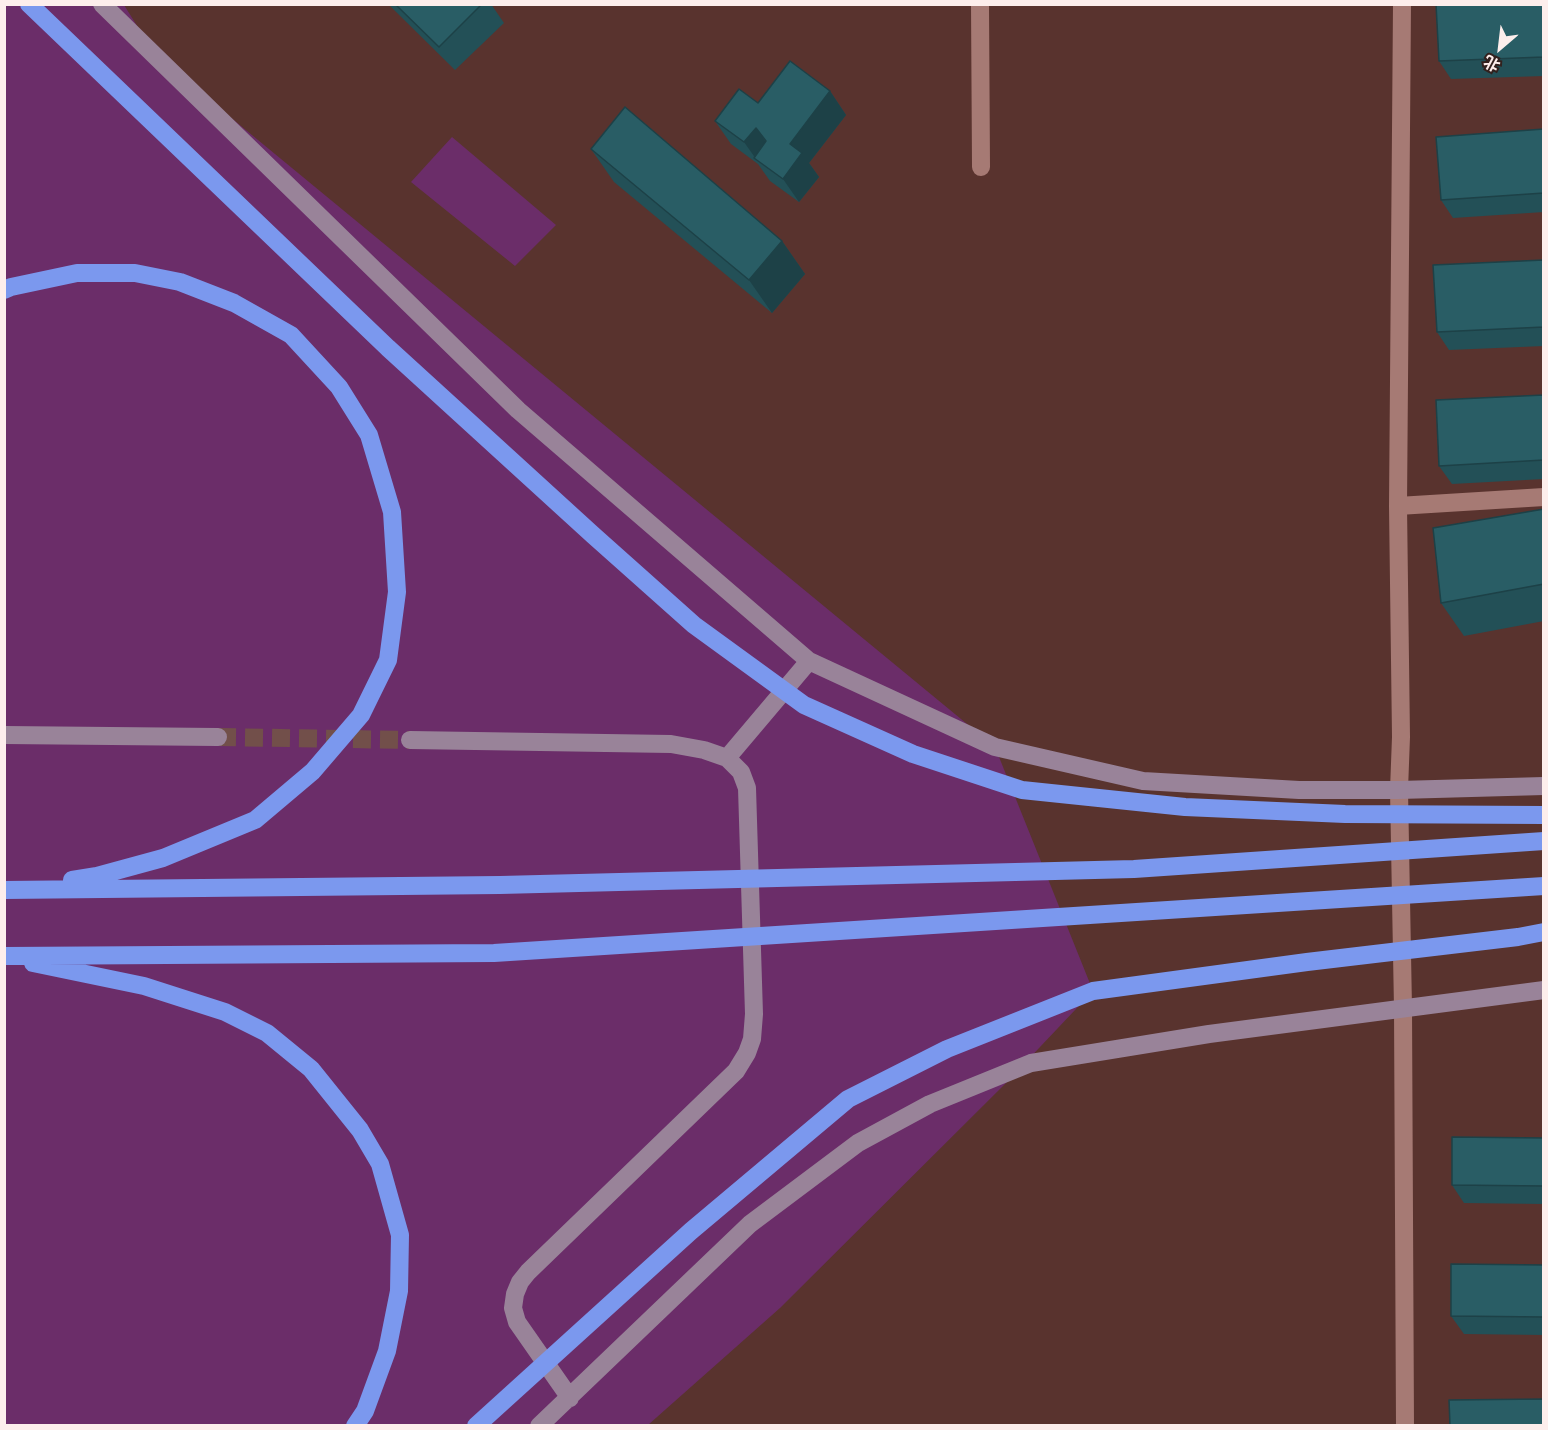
<!DOCTYPE html>
<html>
<head>
<meta charset="utf-8">
<style>
  body { margin:0 }
  #map { position:relative; width:1548px; height:1430px; overflow:hidden; background:#59332e; font-family:"Exo 2","Noto Sans SC",sans-serif }
  canvas { display:block }
  .frame { position:absolute; inset:0; border:6px solid #fdeeec; pointer-events:none }
  .north { position:absolute; left:1470px; top:18px; width:60px; height:60px; -webkit-text-stroke:4px #32211e; paint-order:stroke; rotate:208deg; font-size:16px; font-weight:700; line-height:24px; text-align:center; color:#fdeeec }
  .north::after { content:''; display:block; margin:auto; width:21px; height:27px; background:#fdeeec; clip-path:polygon(50% 0,100% 100%,50% 72%,0 100%) }
</style>
</head>
<body>
<div id="map">
<canvas width="1548" height="1430"></canvas>
<div class="frame"></div>
<div class="north">北</div>
</div>
<script>
const context = document.querySelector('canvas').getContext('2d');
context.lineJoin = 'round';
function fill(path, color) {
  context.fillStyle = color;
  context.fill(path, 'evenodd');
}
function poly(rows) {
  const path = new Path2D();
  for (const r of rows) {
    path.moveTo(r[0], r[1]);
    for (let i = 2; i < r.length; i += 2) path.lineTo(r[i], r[i + 1]);
  }
  return path;
}
function stroke(path, color, width, dash) {
  context.strokeStyle = color;
  context.lineWidth = width;
  context.lineCap = dash ? 'butt' : 'round';
  context.setLineDash(dash || []);
  context.stroke(path);
}
fill(poly([
  [5,5,124,5,156,56,995,747,1093,991,1005,1084,780,1308,648,1425,5,1426],
  [452,137,556,225,515,266,411,182]
]), '#6b2d69');
stroke(poly([
  [218,737,410,740]
]), '#724f4a', 18, [18, 9]);
stroke(poly([
  [980,4,981,167],
  [1402,4,1398,506,1401,737,1399,790,1403,1008,1405,1426],
  [1398,506,1544,497]
]), '#a67a74', 18);
stroke(poly([
  [102,4,518,410,809,661,995,747,1143,781,1299,790,1399,790,1544,786],
  [4,735,218,737],
  [410,740,671,744,704,750,727,758,741,772,747,788,754,1014,752,1039,747,1053,736,1071,528,1272,520,1282,515,1294,513,1308,517,1322,570,1398],
  [727,758,809,661],
  [539,1426,750,1224,858,1143,930,1104,1031,1063,1209,1034,1544,990]
]), '#998399', 18);
stroke(poly([
  [29,4,388,348,593,535,694,625,804,705,913,754,1022,790,1185,807,1345,814,1544,815],
  [4,290,11,287,77,273,135,273,180,282,234,303,291,335,339,387,369,435,392,512,397,592,388,660,361,715,313,771,255,820,163,858,97,876,72,880],
  [4,890,500,885,1134,869,1544,841],
  [4,956,494,953,1544,886],
  [33,963,144,986,225,1012,267,1033,311,1069,360,1130,380,1164,400,1235,399,1291,387,1351,365,1411,355,1426],
  [476,1426,691,1231,848,1099,947,1049,1093,991,1307,962,1518,937,1544,932]
]), '#7b98ee', 18);
fill(poly([
  [388,4,491,4,504,23,455,70],
  [1544,4,1544,76,1451,79,1439,61],
  [830,91,846,115,809,163,819,177,799,202,770,181,758,164,731,144,715,121,758,103],
  [1544,129,1544,212,1453,218,1441,200],
  [591,149,782,241,805,274,772,313,614,182],
  [1544,260,1544,346,1449,350,1437,332],
  [1544,395,1544,479,1452,484,1439,466],
  [1544,509,1544,621,1464,636,1441,603],
  [1544,1138,1544,1204,1464,1203,1452,1185],
  [1544,1265,1544,1335,1464,1334,1451,1316]
]), '#235057');
fill(poly([
  [830,91,846,115,809,163,819,177,799,202,783,179,790,144],
  [756,128,772,151,756,159,744,142],
  [782,241,805,274,772,313,749,280]
]), '#1d4147');
const building = poly([
  [395,4,482,4,439,47,395,4],
  [1436,4,1544,4,1544,57,1439,61,1436,4],
  [790,61,830,91,790,144,802,153,783,179,754,158,766,141,756,128,744,142,715,121,739,89,758,103,790,61],
  [625,107,782,241,749,280,591,149,625,107],
  [1544,129,1544,193,1441,200,1436,137,1544,129],
  [1544,260,1544,327,1437,332,1433,265,1544,260],
  [1544,395,1544,460,1439,466,1436,400,1544,395],
  [1544,509,1544,584,1441,603,1433,528,1544,509],
  [1452,1137,1544,1138,1544,1186,1452,1185,1452,1137],
  [1451,1264,1544,1265,1544,1317,1451,1316,1451,1264],
  [1544,1399,1544,1425,1450,1425,1449,1400,1544,1399]
]);
fill(building, '#295d65');
stroke(building, '#1d4147', 1.5);
</script>
</body>
</html>
